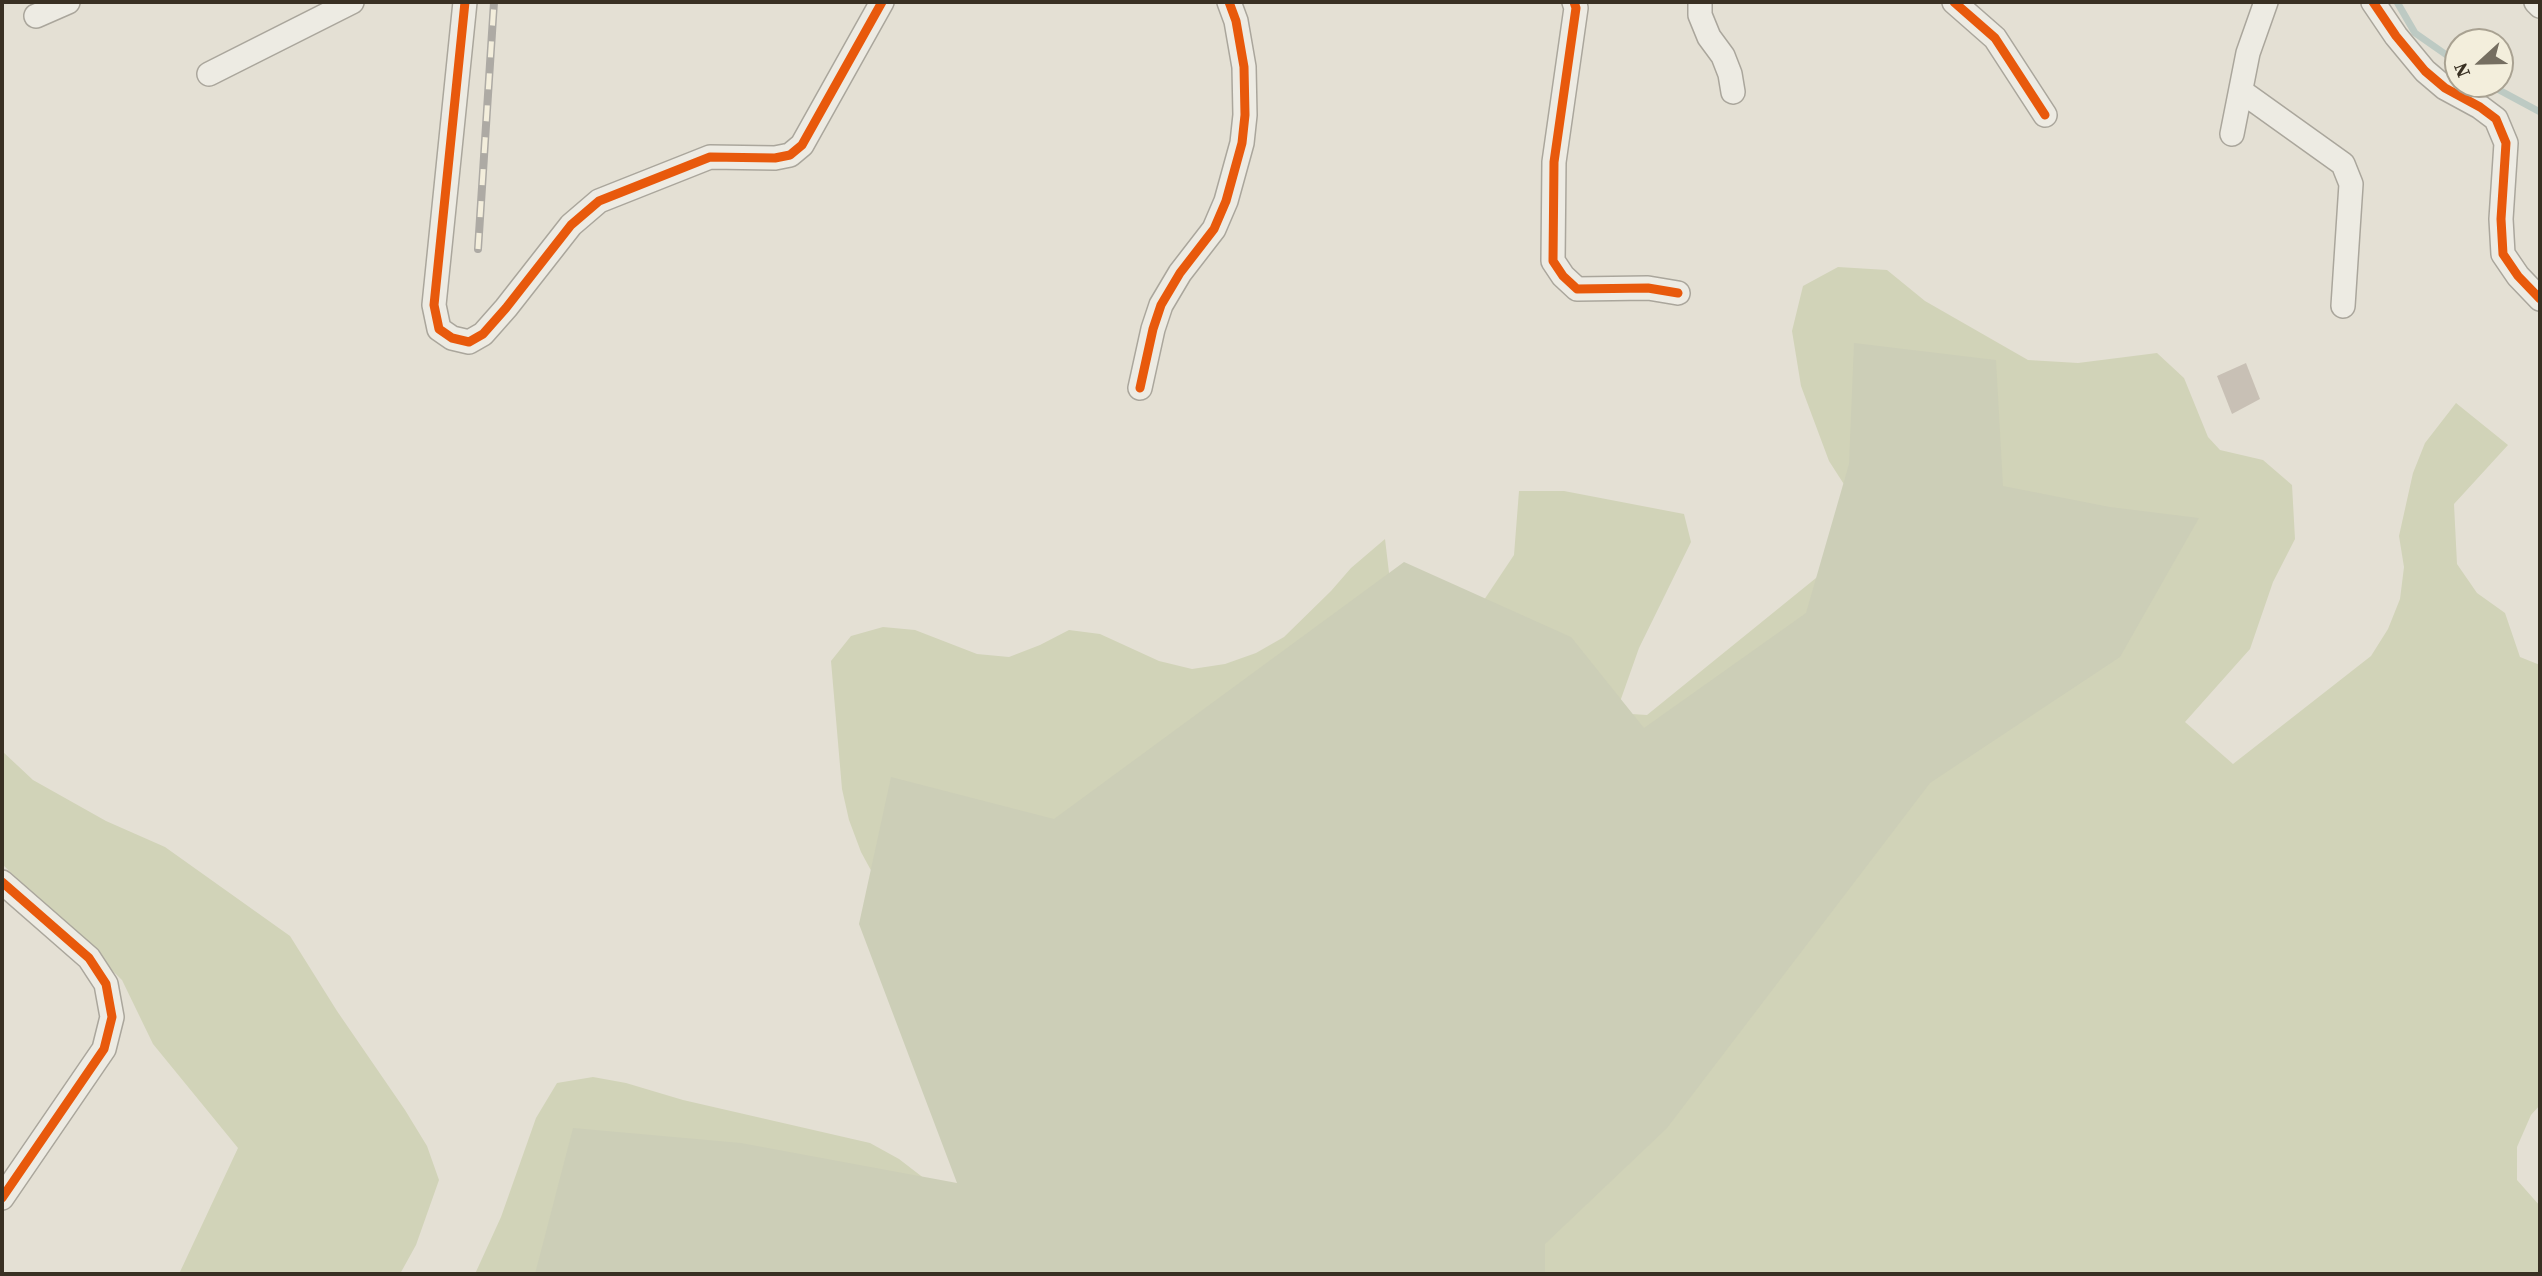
<!DOCTYPE html>
<html>
<head>
<meta charset="utf-8">
<style>
  body { margin:0 }
  #map { position:relative; width:2542px; height:1276px; overflow:hidden; background:#e4e0d4; font-family:"Source Serif 4",serif }
  canvas { display:block }
  .frame { position:absolute; inset:0; border:4px solid #393023; pointer-events:none }
  .north { position:absolute; left:2444px; top:28px; width:70px; height:70px; box-sizing:border-box; background:#f3eedc; border:2px solid #a9a292; border-radius:50%; rotate:248deg; font-size:19px; font-weight:700; line-height:28px; text-align:center; color:#393023 }
  .north::after { content:''; display:block; margin:auto; width:24px; height:32px; background:#756e61; clip-path:polygon(50% 0,100% 100%,50% 72%,0 100%) }
</style>
</head>
<body>
<div id="map">
<canvas width="2542" height="1276"></canvas>
<div class="frame"></div>
<div class="north">N</div>
</div>
<script>
const context = document.querySelector('canvas').getContext('2d');
context.lineJoin = 'round';
function fill(path, color) {
  context.fillStyle = color;
  context.fill(path, 'evenodd');
}
function poly(rows) {
  const path = new Path2D();
  for (const r of rows) {
    path.moveTo(r[0], r[1]);
    for (let i = 2; i < r.length; i += 2) path.lineTo(r[i], r[i + 1]);
  }
  return path;
}
function stroke(path, color, width, dash) {
  context.strokeStyle = color;
  context.lineWidth = width;
  context.lineCap = dash ? 'butt' : 'round';
  context.setLineDash(dash || []);
  context.stroke(path);
}
fill(poly([
  [1838,267,1887,270,1925,301,2028,360,2078,363,2157,353,2184,378,2208,437,2220,450,2263,460,2292,485,2295,539,2273,582,2250,649,2185,722,2233,764,2371,656,2388,629,2400,599,2404,567,2399,536,2413,473,2425,443,2456,403,2508,445,2454,504,2457,564,2477,593,2505,613,2520,657,2540,665,2540,1105,2531,1115,2517,1147,2517,1180,2540,1206,2540,1274,1040,1274,892,909,861,852,849,820,842,789,831,661,851,636,883,627,915,630,977,654,1009,657,1040,645,1069,630,1100,634,1159,661,1192,669,1225,664,1256,653,1284,637,1331,591,1351,568,1385,539,1392,598,1482,603,1514,555,1519,491,1564,491,1684,514,1691,542,1639,648,1616,713,1647,715,1874,531,1829,461,1801,386,1792,331,1803,286],
  [2,751,33,780,106,821,165,847,290,936,337,1011,405,1110,427,1146,439,1180,416,1245,400,1274,179,1274,238,1148,153,1044,122,980,2,864],
  [593,1077,626,1083,683,1100,870,1143,899,1159,925,1179,984,1274,475,1274,501,1217,536,1118,557,1083]
]), '#d1d3b8');
fill(poly([
  [1854,343,1996,360,2003,486,2110,507,2199,518,2120,657,1930,783,1667,1128,1545,1244,1545,1274,535,1274,573,1128,741,1143,957,1183,859,924,891,777,1054,819,1404,562,1571,637,1644,728,1806,613,1849,464]
]), '#ccceb7');
stroke(poly([
  [2397,2,2415,33,2458,63],
  [2488,84,2540,112]
]), '#bdcac3', 7);
fill(poly([
  [2246,363,2260,399,2232,414,2217,376]
]), '#c8c0b5');
const minor = poly([
  [465,2,434,305,439,329,452,338,469,342,483,334,506,308,571,225,599,201,710,157,775,158,790,155,802,145,882,2],
  [1574,2,1576,8,1554,162,1553,261,1563,276,1577,289,1648,288,1678,293],
  [1700,2,1700,15,1709,37,1723,56,1730,74,1733,92],
  [1954,2,1995,38,2045,115],
  [2373,2,2396,36,2425,71,2445,88,2480,107,2496,119,2506,143,2501,219,2503,254,2518,276,2540,299],
  [2536,2,2540,6],
  [36,16,68,2],
  [209,74,352,2],
  [2241,91,2343,164,2351,184,2343,306],
  [2232,134,2248,53,2266,2],
  [1140,388,1153,329,1161,305,1180,273,1214,229,1226,201,1242,143,1245,115,1244,67,1236,21,1229,2],
  [2,882,89,958,106,984,112,1017,104,1049,2,1198]
]);
stroke(minor, '#aaa69c', 26);
stroke(minor, '#edebe3', 23);
const rail = poly([
  [478,249,494,2]
]);
stroke(rail, '#adaaa4', 8);
stroke(rail, '#f3eedc', 5, [16]);
stroke(poly([
  [465,2,434,305,439,329,452,338,469,342,483,334,506,308,571,225,599,201,710,157,775,158,790,155,802,145,882,2],
  [1574,2,1576,8,1554,162,1553,261,1563,276,1577,289,1648,288,1678,293],
  [1954,2,1995,38,2045,115],
  [2373,2,2396,36,2425,71,2445,88,2480,107,2496,119,2506,143,2501,219,2503,254,2518,276,2540,299],
  [1140,388,1153,329,1161,305,1180,273,1214,229,1226,201,1242,143,1245,115,1244,67,1236,21,1229,2],
  [2,882,89,958,106,984,112,1017,104,1049,2,1198]
]), '#e8590c', 9);
</script>
</body>
</html>
